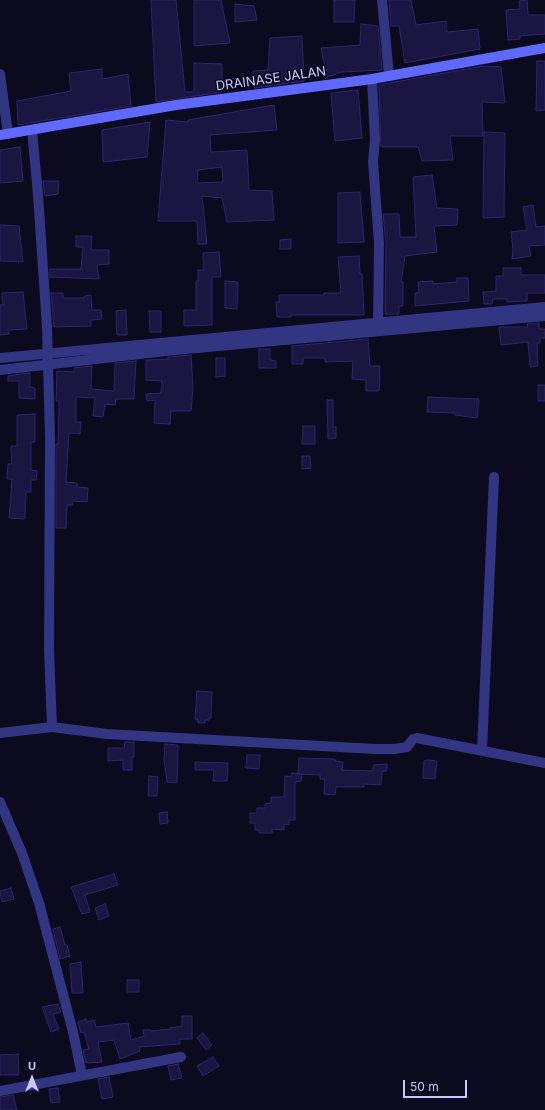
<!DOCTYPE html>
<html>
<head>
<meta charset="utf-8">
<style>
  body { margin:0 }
  #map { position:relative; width:545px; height:1110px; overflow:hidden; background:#0c0a1f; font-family:Inter,sans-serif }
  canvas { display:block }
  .north { position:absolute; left:12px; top:1058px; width:40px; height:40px; -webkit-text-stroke:3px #0c0a1f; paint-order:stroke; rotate:0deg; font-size:11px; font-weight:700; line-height:16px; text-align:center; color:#cac8ff }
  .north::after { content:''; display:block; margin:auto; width:14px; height:18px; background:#cac8ff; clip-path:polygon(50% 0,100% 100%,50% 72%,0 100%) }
  .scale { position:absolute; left:403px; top:1080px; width:64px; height:18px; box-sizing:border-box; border:2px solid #cac8ff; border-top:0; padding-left:5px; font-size:12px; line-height:14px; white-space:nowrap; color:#cac8ff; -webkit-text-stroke:3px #0c0a1f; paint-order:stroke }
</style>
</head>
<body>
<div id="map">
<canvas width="545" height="1110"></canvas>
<div class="north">U</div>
<div class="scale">50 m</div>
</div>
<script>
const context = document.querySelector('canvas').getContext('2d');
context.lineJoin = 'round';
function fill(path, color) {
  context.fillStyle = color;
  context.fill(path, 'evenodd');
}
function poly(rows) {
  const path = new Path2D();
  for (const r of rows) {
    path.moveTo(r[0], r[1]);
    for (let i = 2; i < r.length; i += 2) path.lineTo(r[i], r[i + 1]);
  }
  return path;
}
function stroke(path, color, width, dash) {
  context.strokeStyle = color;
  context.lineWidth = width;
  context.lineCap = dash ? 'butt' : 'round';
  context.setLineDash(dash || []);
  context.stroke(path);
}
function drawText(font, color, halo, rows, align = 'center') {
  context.font = font + ' Inter,sans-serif';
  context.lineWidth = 3;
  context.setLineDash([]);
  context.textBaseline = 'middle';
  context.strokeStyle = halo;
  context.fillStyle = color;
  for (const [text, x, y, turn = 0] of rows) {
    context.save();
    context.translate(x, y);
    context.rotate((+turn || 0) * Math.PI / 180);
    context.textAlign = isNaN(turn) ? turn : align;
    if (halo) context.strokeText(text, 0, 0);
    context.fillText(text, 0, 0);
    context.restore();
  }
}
const building = poly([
  [151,0,176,0,185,92,194,92,194,63,222,64,222,92,156,102,151,0],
  [194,0,221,0,230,43,194,46,194,0],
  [334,0,355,0,354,22,334,22,334,0],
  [389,0,411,0,416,25,446,21,447,32,478,29,480,49,405,63,399,26,391,26,389,0],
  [527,0,528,15,545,15,545,34,520,36,520,39,508,40,506,10,520,9,519,1,527,0],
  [235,4,254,6,257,20,235,22,235,4],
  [361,24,378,26,382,70,342,72,327,77,321,48,360,45,361,24],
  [302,36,304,81,254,88,253,71,268,70,270,38,302,36],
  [537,61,545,61,545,110,536,111,537,61],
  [483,66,501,67,505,103,482,102,483,136,450,136,453,160,422,161,418,147,381,147,379,85,483,66],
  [102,69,102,79,128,74,131,106,18,125,17,101,71,91,69,73,102,69],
  [358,90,362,138,335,141,331,93,358,90],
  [274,105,277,130,210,135,211,152,247,150,249,190,272,191,274,220,227,222,222,198,202,196,207,244,198,244,197,221,158,221,166,120,188,122,188,120,274,105],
  [222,167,223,182,197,183,198,170,222,167],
  [150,122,147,157,103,162,102,130,150,122],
  [484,132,505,133,504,217,483,218,484,132],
  [20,147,23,181,0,183,0,150,20,147],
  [432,175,437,208,458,209,457,225,434,226,437,252,405,256,401,282,403,282,403,306,399,306,399,314,385,314,386,243,383,214,399,214,400,237,416,237,413,177,432,175],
  [43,181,59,181,58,194,45,196,43,181],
  [360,192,364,242,338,243,338,193,360,192],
  [533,205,536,227,545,226,545,245,529,246,531,256,512,259,513,249,511,232,527,230,523,207,533,205],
  [0,225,19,226,23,262,0,261,0,225],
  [76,236,92,236,91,250,109,250,109,264,97,265,99,279,50,277,50,269,81,269,83,247,76,247,76,236],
  [291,239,291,249,280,249,280,240,291,239],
  [219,252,221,277,212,277,212,325,184,326,184,310,196,310,196,281,198,281,198,270,204,270,203,253,219,252],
  [359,256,360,274,362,274,364,315,291,315,291,317,277,317,276,302,279,302,279,295,324,295,324,293,341,293,338,257,359,256],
  [503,268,521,268,521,275,545,275,545,293,527,293,527,301,507,302,507,299,493,299,492,304,484,304,483,292,496,291,496,276,503,276,503,268],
  [457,278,468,278,469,301,415,306,415,293,419,293,418,282,433,281,433,284,457,282,457,278],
  [225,281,238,282,237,309,225,308,225,281],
  [23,292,27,329,9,330,9,334,0,335,0,305,3,305,2,293,23,292],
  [51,293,63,293,63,298,84,298,84,296,91,295,92,310,101,310,102,319,91,320,91,326,54,327,51,293],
  [126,310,127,335,117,335,116,311,126,310],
  [149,311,161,311,161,332,150,332,149,311],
  [539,323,539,329,545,329,545,338,540,338,540,343,537,343,538,366,530,367,528,342,501,345,499,327,528,327,527,324,539,323],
  [368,339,370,366,380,366,379,391,366,391,366,380,352,379,353,361,325,362,325,358,303,358,303,364,292,364,292,346,368,339],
  [259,349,270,349,270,360,276,361,276,368,259,368,259,349],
  [191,355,193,388,191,411,171,411,170,424,154,423,155,400,147,401,146,394,161,393,162,381,146,380,146,360,168,359,168,357,191,355],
  [216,358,225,358,225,376,216,377,216,358],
  [136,361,134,399,116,399,115,405,105,404,103,417,93,416,95,398,76,397,76,422,81,422,80,434,69,433,66,482,77,483,77,487,88,488,87,502,73,501,72,505,67,505,66,528,56,528,56,444,58,444,59,411,59,401,56,401,57,371,74,372,74,368,92,366,91,389,114,391,115,363,136,361],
  [28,373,30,373,30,387,35,388,35,399,19,398,19,381,8,381,8,376,28,373],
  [538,385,545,385,545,401,538,401,538,385],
  [428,397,479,399,477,418,455,415,455,413,427,412,428,397],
  [327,400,333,400,333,427,336,427,336,438,328,439,327,400],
  [35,414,35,442,31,442,31,470,37,471,36,480,31,480,31,492,26,492,25,519,9,518,12,479,7,479,8,464,12,464,11,446,17,446,17,415,35,414],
  [303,426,315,426,315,444,302,444,303,426],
  [302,456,310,456,311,468,302,469,302,456],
  [197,691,212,692,211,718,209,718,209,720,205,720,205,723,198,723,198,720,195,719,197,691],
  [125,742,134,742,134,757,132,757,132,770,123,770,123,760,108,761,108,748,124,748,125,742],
  [165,744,178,745,177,783,167,782,164,760,165,744],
  [247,755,260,755,259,769,246,768,247,755],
  [299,758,335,759,335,761,343,762,342,770,373,771,373,765,387,764,387,771,382,771,381,785,364,784,364,787,336,787,335,795,324,794,325,779,320,779,320,775,298,774,299,758],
  [428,760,437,761,435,779,423,778,424,761,428,760],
  [195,762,228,763,227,781,213,781,214,770,195,770,195,762],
  [292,773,302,774,301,781,295,782,295,820,289,820,289,825,284,824,284,830,272,829,272,833,259,833,259,830,255,830,255,823,250,823,250,813,257,813,257,808,265,808,265,804,271,803,271,797,284,797,285,776,291,777,292,773],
  [149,776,158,777,157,796,148,796,149,776],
  [167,812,168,823,160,824,159,813,167,812],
  [114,874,118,885,85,895,90,912,82,914,71,887,114,874],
  [11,888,14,899,2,902,0,891,11,888],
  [105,904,109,916,99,920,95,908,105,904],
  [60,927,65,945,67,945,70,956,60,959,53,929,60,927],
  [81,962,83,993,72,993,70,964,81,962],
  [127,980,139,980,139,992,127,992,127,980],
  [58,1004,61,1012,53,1014,59,1029,51,1032,42,1007,58,1004],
  [182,1016,192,1016,192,1039,180,1039,180,1044,139,1047,140,1051,120,1059,114,1040,98,1042,102,1062,86,1063,83,1050,89,1049,84,1032,81,1033,78,1022,86,1019,87,1022,94,1020,96,1027,128,1023,131,1040,144,1036,143,1030,151,1030,151,1031,170,1029,170,1028,182,1026,182,1016],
  [203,1033,212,1045,206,1050,197,1038,203,1033],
  [18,1054,19,1075,0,1075,0,1055,18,1054],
  [213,1057,219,1066,203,1076,197,1066,213,1057],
  [178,1064,182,1078,171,1080,168,1066,178,1064],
  [109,1077,113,1097,102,1099,98,1079,109,1077],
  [58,1088,60,1102,51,1103,49,1089,58,1088],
  [13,1095,17,1110,0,1110,0,1097,13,1095]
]);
fill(building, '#1a1541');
stroke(building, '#2e256f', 1);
stroke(poly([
  [382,0,389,76],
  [0,74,8,134],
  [372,79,375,140,373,162,379,243,378,329],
  [32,130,38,195,47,327,50,438,49,650,52,727],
  [0,358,545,307],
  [0,370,175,350,545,316],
  [0,733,52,727,107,734,375,749,394,749,407,747,413,739,417,738,545,763],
  [482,750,494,477],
  [0,802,22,853,39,903,73,1032,82,1075],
  [0,1091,181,1057]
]), '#313582', 10);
stroke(poly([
  [0,135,176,105,372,79,545,48]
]), '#5f69ff', 10);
drawText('13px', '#cac8ff', '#0c0a1f', [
  ["DRAINASE JALAN",271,79,-8]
]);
</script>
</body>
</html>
